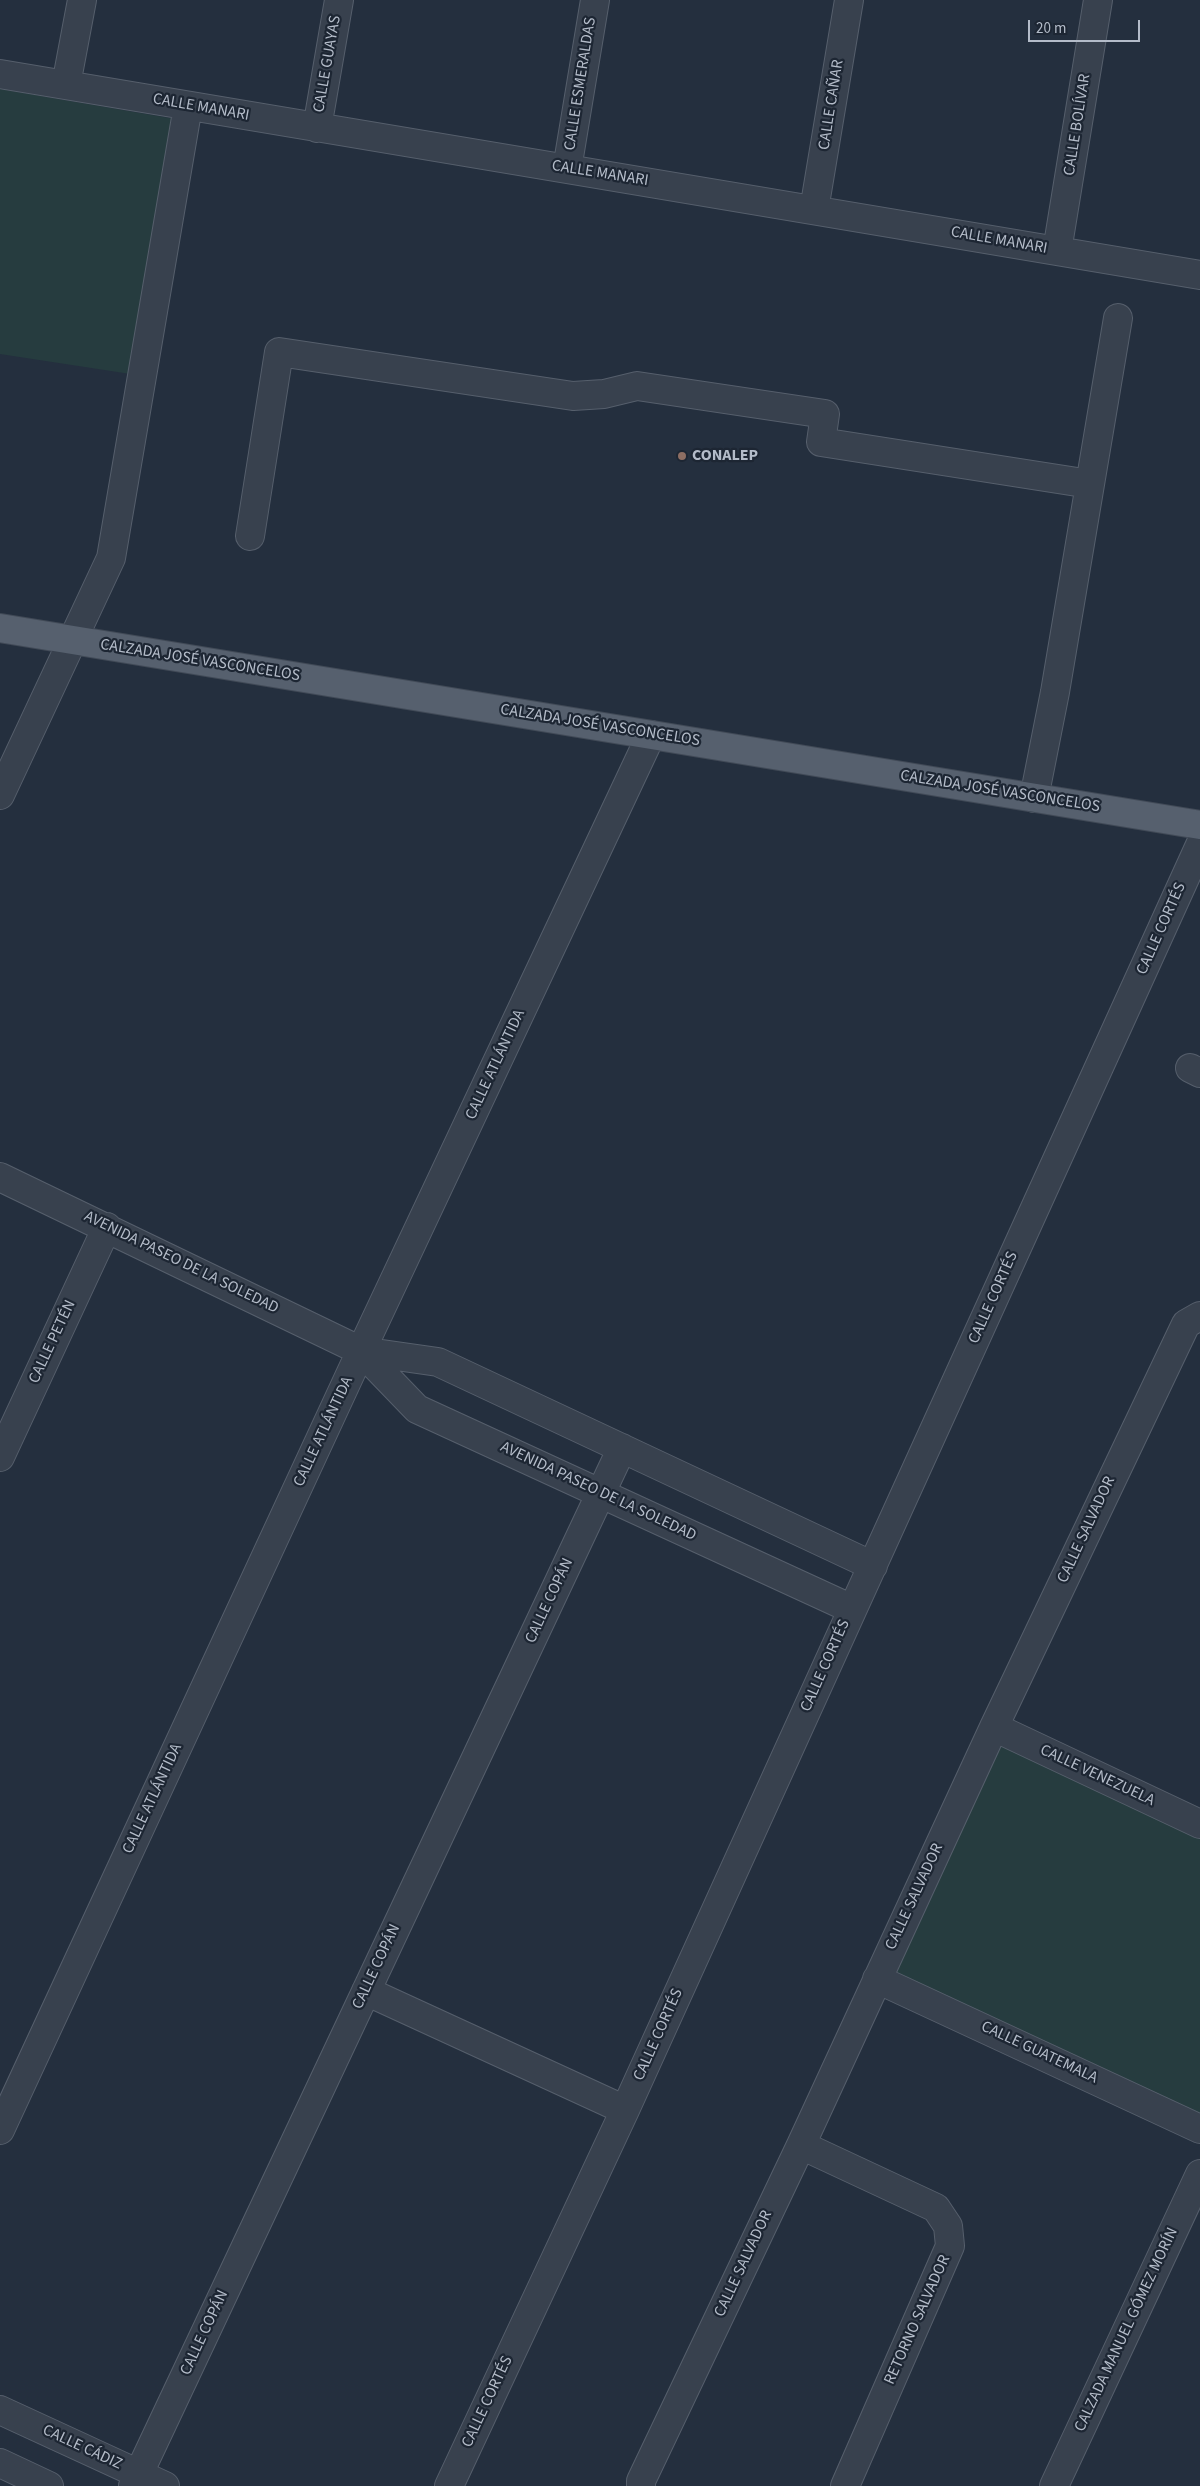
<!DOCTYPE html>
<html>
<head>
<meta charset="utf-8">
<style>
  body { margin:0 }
  #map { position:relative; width:1200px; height:2486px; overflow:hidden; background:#242f3e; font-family:"Source Sans 3",sans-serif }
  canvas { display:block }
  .scale { position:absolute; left:1028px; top:20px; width:112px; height:22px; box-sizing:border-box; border:2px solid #b4bcc9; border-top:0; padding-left:6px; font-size:15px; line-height:18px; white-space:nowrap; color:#b4bcc9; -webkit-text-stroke:4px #1d2633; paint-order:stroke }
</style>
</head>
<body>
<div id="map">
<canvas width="1200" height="2486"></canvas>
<div class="scale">20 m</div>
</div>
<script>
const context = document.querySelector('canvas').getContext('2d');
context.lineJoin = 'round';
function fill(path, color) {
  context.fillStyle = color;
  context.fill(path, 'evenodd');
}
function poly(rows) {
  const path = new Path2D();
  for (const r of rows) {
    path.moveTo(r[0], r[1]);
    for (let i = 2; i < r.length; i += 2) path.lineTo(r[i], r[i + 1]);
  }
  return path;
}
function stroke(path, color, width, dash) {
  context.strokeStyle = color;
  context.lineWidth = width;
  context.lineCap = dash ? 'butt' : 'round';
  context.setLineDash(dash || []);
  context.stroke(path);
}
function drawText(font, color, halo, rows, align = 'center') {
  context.font = font + ' "Source Sans 3",sans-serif';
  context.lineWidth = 4.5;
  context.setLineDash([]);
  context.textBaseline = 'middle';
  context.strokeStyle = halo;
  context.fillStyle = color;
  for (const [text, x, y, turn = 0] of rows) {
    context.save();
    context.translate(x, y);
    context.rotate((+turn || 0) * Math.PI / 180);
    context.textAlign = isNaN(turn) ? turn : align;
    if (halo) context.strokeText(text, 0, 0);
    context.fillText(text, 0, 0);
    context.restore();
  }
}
fill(poly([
  [0,89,175,119,137,375,0,354],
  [1000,1738,1200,1832,1200,2120,890,1973]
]), '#263c3f');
const minor = poly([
  [0,74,1200,275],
  [66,85,82,0],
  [317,128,339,0],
  [567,169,595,0],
  [814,210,849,0],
  [1057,251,1098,0],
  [250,536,279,352,573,396,604,394,637,386,825,414,821,442,1090,484],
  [0,795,111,558,188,106],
  [1034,798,1055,692,1118,318],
  [1190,1068,1200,1073],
  [0,1177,361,1351,438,1362,873,1566],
  [361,1351,417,1409,852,1609],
  [0,1457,107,1227],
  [994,1727,1200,1824],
  [877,1979,1200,2129],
  [366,1991,625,2110],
  [0,2130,361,1351,651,735],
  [801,2145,936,2208,948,2226,950,2246,845,2486],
  [0,2410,165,2486],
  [0,2463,49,2486],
  [133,2486,622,1448],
  [449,2486,625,2110,1200,845],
  [641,2486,641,2481,801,2145,994,1727,1186,1324,1200,1316],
  [1054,2486,1200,2174]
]);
const major = poly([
  [0,628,1200,825]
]);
stroke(minor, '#565f6c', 30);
stroke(major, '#414a57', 30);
stroke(minor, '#38414e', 28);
stroke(major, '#56606e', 28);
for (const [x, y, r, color] of [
  [682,456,5,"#8d6e63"]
]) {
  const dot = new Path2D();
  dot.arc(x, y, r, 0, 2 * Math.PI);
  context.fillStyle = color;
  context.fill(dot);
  stroke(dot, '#1d2633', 2);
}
drawText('16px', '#b4bcc9', '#1d2633', [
  ["CALLE GUAYAS",328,64,-80],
  ["CALLE ESMERALDAS",581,84,-81],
  ["CALLE CAÑAR",832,105,-81],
  ["CALLE MANARI",201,108,10],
  ["CALLE BOLÍVAR",1078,125,-81],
  ["CALLE MANARI",600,174,9],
  ["CALLE MANARI",999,241,10],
  ["CALZADA JOSÉ VASCONCELOS",200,661,9],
  ["CALZADA JOSÉ VASCONCELOS",600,726,9],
  ["CALZADA JOSÉ VASCONCELOS",1000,792,9],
  ["CALLE CORTÉS",1162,929,-66],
  ["CALLE ATLÁNTIDA",496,1065,-65],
  ["AVENIDA PASEO DE LA SOLEDAD",181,1263,26],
  ["CALLE CORTÉS",994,1298,-66],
  ["CALLE PETÉN",53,1342,-65],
  ["CALLE ATLÁNTIDA",324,1432,-65],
  ["AVENIDA PASEO DE LA SOLEDAD",598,1492,25],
  ["CALLE SALVADOR",1087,1530,-65],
  ["CALLE COPÁN",550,1601,-65],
  ["CALLE CORTÉS",826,1666,-66],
  ["CALLE VENEZUELA",1097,1776,25],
  ["CALLE ATLÁNTIDA",153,1799,-65],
  ["CALLE SALVADOR",915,1897,-65],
  ["CALLE COPÁN",377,1967,-65],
  ["CALLE CORTÉS",659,2035,-66],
  ["CALLE GUATEMALA",1039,2053,25],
  ["CALLE SALVADOR",744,2264,-65],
  ["RETORNO SALVADOR",918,2320,-66],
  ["CALZADA MANUEL GÓMEZ MORÍN",1127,2330,-65],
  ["CALLE COPÁN",205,2333,-65],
  ["CALLE CORTÉS",488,2402,-65],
  ["CALLE CÁDIZ",82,2448,25]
]);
drawText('bold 16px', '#b4bcc9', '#1d2633', [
  ["CONALEP",692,456]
], 'left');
</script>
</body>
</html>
